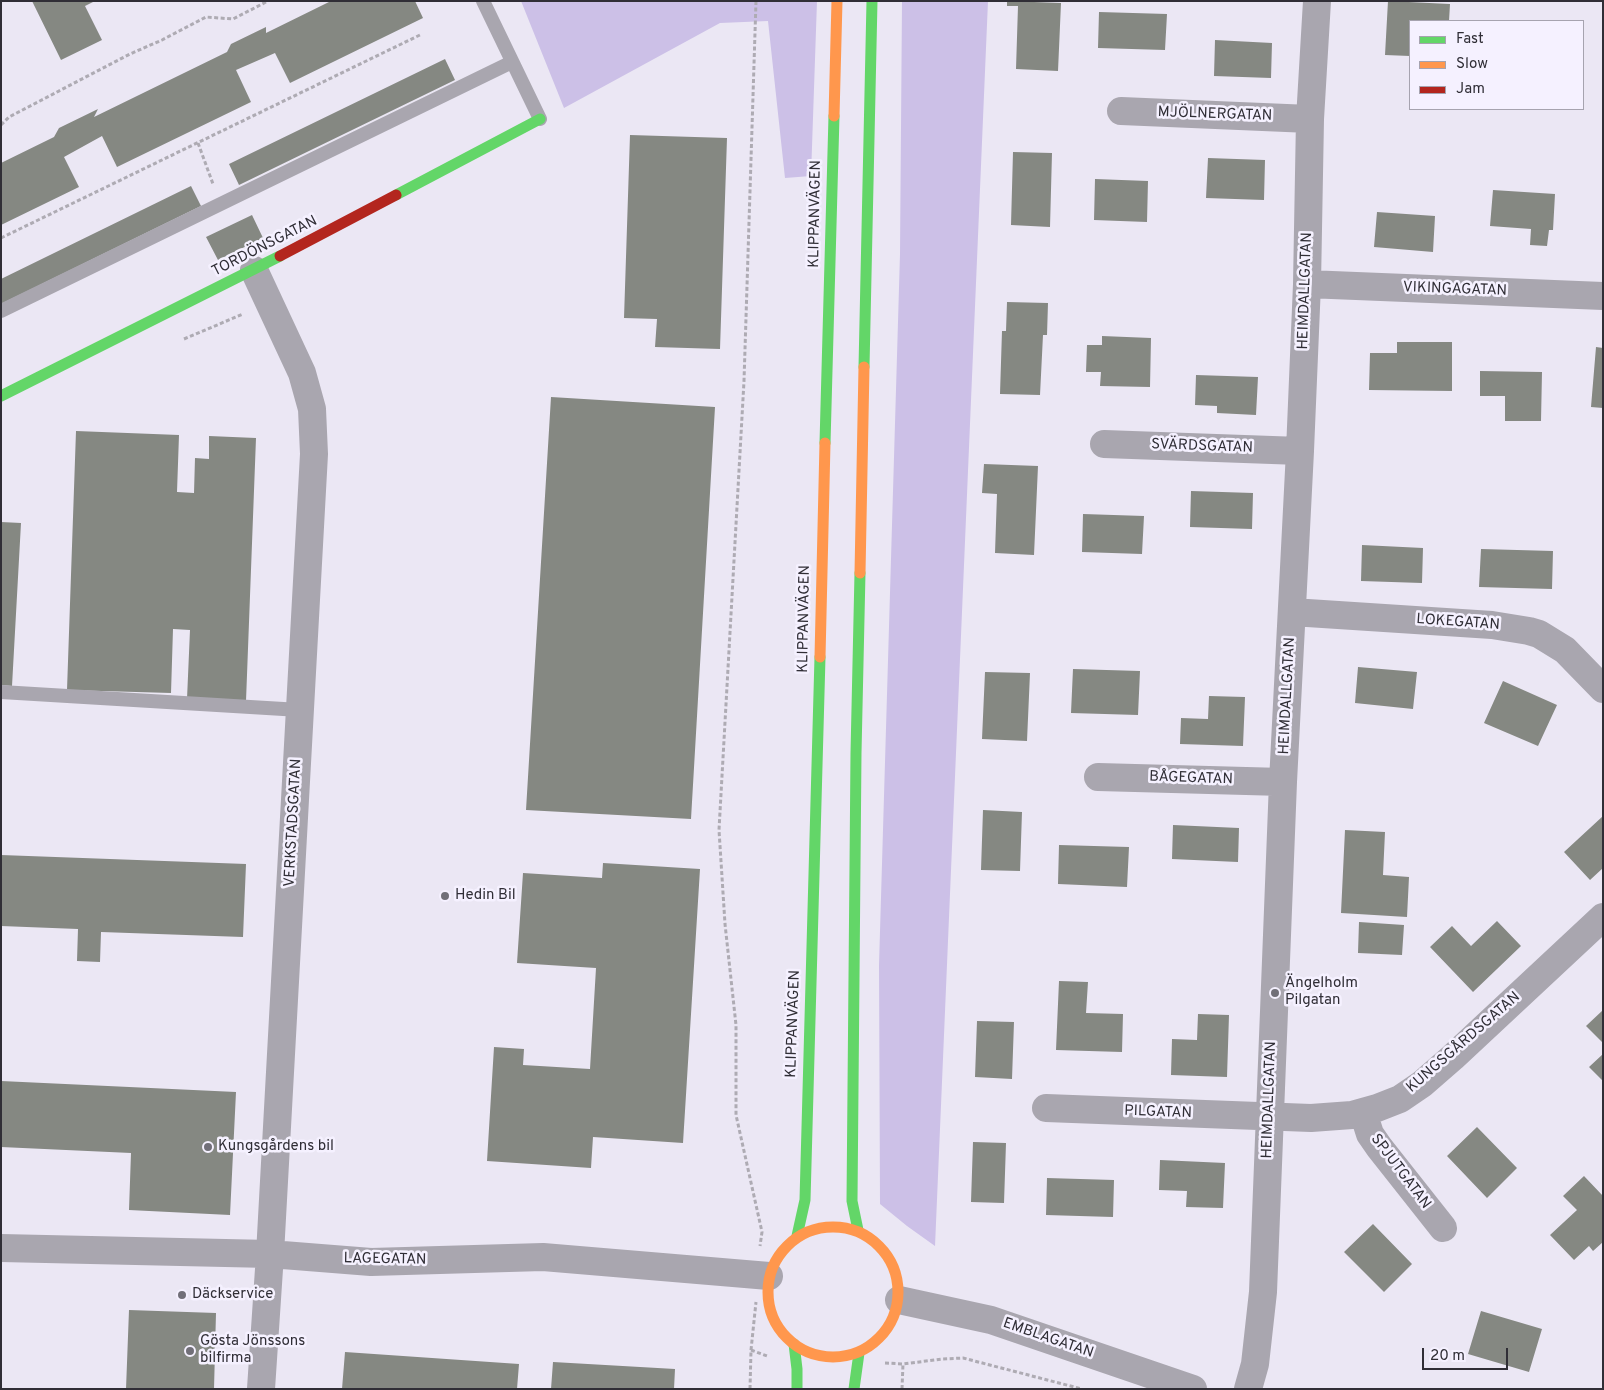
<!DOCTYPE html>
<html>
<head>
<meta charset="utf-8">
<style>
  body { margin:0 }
  #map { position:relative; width:1604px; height:1390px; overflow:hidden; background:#ebe7f4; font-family:Overpass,sans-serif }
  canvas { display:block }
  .frame { position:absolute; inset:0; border:2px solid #302e36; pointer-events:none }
  .legend { position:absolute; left:1409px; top:20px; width:175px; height:90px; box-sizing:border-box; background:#f5f1ff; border:1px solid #a6a3af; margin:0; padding:6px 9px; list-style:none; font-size:15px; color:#302e36 }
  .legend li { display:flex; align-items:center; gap:10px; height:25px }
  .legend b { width:25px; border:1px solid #a6a3af }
  .scale { position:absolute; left:1422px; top:1348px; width:86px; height:22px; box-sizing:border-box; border:2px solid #302e36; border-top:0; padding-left:6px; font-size:15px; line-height:18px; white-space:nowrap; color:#302e36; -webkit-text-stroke:4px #f5f1ff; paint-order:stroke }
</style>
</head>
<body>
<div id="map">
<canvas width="1604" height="1390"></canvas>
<div class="frame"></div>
<ul class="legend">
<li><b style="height:6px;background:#63d668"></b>Fast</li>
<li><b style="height:6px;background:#ff974d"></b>Slow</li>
<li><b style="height:6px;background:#b3261e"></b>Jam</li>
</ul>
<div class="scale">20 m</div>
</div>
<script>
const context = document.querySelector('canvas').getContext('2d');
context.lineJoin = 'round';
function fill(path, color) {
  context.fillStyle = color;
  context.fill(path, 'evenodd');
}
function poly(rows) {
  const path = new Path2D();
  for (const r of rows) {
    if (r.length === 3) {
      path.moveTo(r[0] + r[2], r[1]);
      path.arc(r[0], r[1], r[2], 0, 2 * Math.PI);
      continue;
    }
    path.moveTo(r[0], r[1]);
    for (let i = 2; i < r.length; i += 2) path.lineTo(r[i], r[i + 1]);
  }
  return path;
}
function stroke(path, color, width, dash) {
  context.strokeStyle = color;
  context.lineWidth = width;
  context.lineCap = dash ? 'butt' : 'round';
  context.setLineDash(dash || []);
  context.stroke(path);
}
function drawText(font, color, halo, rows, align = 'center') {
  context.font = font + ' Overpass,sans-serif';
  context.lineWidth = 5;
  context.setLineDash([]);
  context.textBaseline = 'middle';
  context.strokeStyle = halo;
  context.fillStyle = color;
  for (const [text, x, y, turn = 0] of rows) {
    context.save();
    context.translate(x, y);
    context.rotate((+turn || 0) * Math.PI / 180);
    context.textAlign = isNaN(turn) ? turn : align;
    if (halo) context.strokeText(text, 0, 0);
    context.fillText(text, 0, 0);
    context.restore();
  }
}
fill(poly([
  [521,1,817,1,811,176,785,178,768,21,720,23,564,108],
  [902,1,988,1,935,1246,907,1226,880,1204,879,965,900,254]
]), '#ccc0e7');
fill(poly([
  [32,1,95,1,85,6,102,40,61,60],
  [331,1,415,1,423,18,290,83,275,53,236,70,251,102,117,167,102,136,64,157,79,187,1,225,1,163,54,137,59,128,98,109,94,117,227,52,231,44,266,27,266,33],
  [1007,1,1061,3,1058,71,1016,69,1018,6,1007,6],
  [1388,1,1450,4,1449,21,1410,21,1410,56,1385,55],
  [1099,12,1167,14,1165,50,1098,48],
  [1215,40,1272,43,1271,78,1214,76],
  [445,59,455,80,239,185,229,164],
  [630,135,727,138,720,349,655,347,657,319,624,318],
  [1013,152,1052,153,1050,227,1011,225],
  [1208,158,1265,160,1264,200,1206,198],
  [1095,179,1148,181,1147,222,1094,220],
  [191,186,201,206,1,304,1,279],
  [1493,190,1555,194,1553,230,1549,230,1547,246,1530,245,1531,229,1490,226],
  [1377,212,1435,216,1433,252,1374,247],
  [252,215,263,238,218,260,206,237],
  [1007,302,1048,303,1047,335,1043,335,1040,395,1000,394,1002,331,1006,331],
  [1102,336,1151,338,1150,387,1100,386,1101,372,1086,372,1087,345,1102,345],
  [1397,342,1452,342,1452,391,1369,390,1370,353,1397,353],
  [1596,347,1603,348,1603,408,1591,407],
  [1480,371,1542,372,1541,421,1505,421,1505,396,1480,396],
  [1196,375,1258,377,1256,415,1217,413,1217,406,1195,405],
  [551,397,715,407,691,819,526,810],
  [76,431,179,435,177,492,194,493,195,458,209,459,209,436,256,438,246,701,187,699,190,630,173,629,171,693,67,690],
  [984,464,1038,466,1034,555,995,553,997,494,982,493],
  [1191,491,1253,493,1252,529,1190,527],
  [1083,514,1144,516,1142,554,1082,552],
  [1,522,21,523,12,686,1,685],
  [1362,545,1423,548,1422,583,1361,581],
  [1481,549,1553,551,1552,589,1479,587],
  [1358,667,1417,672,1413,709,1355,703],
  [1073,669,1140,671,1138,715,1071,713],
  [985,672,1030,673,1027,741,982,739],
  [1503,681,1557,705,1538,746,1484,723],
  [1209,696,1245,697,1243,746,1180,744,1181,718,1208,719],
  [983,810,1022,812,1020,871,981,870],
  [1603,816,1603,868,1590,880,1564,852],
  [1173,825,1239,828,1238,862,1172,859],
  [1345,830,1385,832,1383,875,1409,877,1407,917,1341,913],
  [1059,845,1129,847,1127,887,1058,884],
  [1,855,246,864,243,937,101,932,100,962,77,961,78,929,1,926],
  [603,863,700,869,683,1143,593,1137,591,1168,487,1161,494,1047,524,1049,523,1065,590,1069,596,968,517,963,523,873,602,878],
  [1497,921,1521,946,1473,992,1430,947,1452,926,1471,946],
  [1359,922,1404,925,1402,955,1358,953],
  [1059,981,1088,982,1086,1013,1123,1014,1122,1052,1056,1050],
  [1603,1010,1603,1043,1586,1026],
  [1198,1014,1229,1015,1227,1077,1171,1075,1172,1039,1197,1040],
  [977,1021,1014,1022,1012,1079,975,1077],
  [1603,1054,1603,1081,1589,1067],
  [1,1081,236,1092,230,1215,129,1210,131,1153,1,1147],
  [1477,1127,1517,1168,1487,1198,1447,1156],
  [973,1142,1006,1143,1004,1203,971,1202],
  [1160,1160,1225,1163,1223,1208,1186,1207,1187,1191,1159,1190],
  [1584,1176,1603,1196,1603,1242,1593,1251,1589,1246,1574,1260,1550,1235,1577,1210,1563,1196],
  [1047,1178,1114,1180,1113,1217,1046,1215],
  [1373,1224,1412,1264,1384,1292,1344,1252],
  [129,1310,216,1313,214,1389,126,1389],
  [1481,1311,1542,1329,1529,1372,1468,1354],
  [345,1352,519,1364,517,1389,342,1389],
  [553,1362,675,1369,674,1389,551,1389]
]), '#858882');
stroke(poly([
  [756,1,744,381,719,830,725,924,736,1025,736,1115,762,1232,760,1246],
  [1,125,9,117,130,54,162,40,206,17,233,19,268,1],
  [198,143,213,184],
  [1,238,422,34],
  [184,339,243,314],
  [751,1350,767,1356],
  [885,1363,903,1364,942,1359,963,1358,1082,1389],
  [750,1389,751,1350,756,1302],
  [902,1389,903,1364]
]), '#aeabb3', 3, [4, 2.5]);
stroke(poly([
  [483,1,540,119],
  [1,311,512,62],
  [1,692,300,710]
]), '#a9a6af', 14);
stroke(poly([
  [1121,111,1310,119],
  [254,270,302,373,312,409,314,454,270,1254,261,1389],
  [1307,284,1603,296],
  [1104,444,1300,451],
  [1292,612,1492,625,1529,631,1539,634,1565,650,1603,689],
  [1098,777,1283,782],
  [1046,1108,1311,1118,1352,1115,1377,1108,1400,1099,1422,1084,1453,1057,1603,917],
  [1363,1112,1370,1134,1379,1147,1443,1228],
  [1,1248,270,1254,371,1262,543,1257,769,1276],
  [899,1300,991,1320,1193,1389],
  [1248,1389,1255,1364,1263,1292,1283,782,1300,451,1307,284,1310,119,1317,1]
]), '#a9a6af', 28);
stroke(poly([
  [396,195,540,119],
  [864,367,872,1],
  [1,396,280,256],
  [825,443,834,116],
  [858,1230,852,1201,856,753,860,573],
  [797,1236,805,1200,820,657],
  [794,1344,797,1369,797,1389],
  [854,1389,859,1353]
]), '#63d668', 11);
stroke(poly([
  [834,116,837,1],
  [860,573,864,367],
  [820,657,825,443],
  [833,1292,65]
]), '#ff974d', 11);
stroke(poly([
  [280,256,396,195]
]), '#b3261e', 11);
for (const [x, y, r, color] of [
  [445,896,5,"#716f78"],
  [1275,993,5,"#716f78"],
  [208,1147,5,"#716f78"],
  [182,1295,5,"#716f78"],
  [190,1351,5,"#716f78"]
]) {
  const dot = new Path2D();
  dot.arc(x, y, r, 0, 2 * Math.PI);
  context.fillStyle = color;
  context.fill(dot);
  stroke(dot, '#f5f1ff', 2);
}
drawText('15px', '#302e36', '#f5f1ff', [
  ["MJÖLNERGATAN",1215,115,2],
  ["KLIPPANVÄGEN",816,214,-89],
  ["TORDÖNSGATAN",265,247,-27],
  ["VIKINGAGATAN",1455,290,2],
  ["HEIMDALLGATAN",1306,291,-88],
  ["SVÄRDSGATAN",1202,447,2],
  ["KLIPPANVÄGEN",805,619,-89],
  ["LOKEGATAN",1458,623,4],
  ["HEIMDALLGATAN",1288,696,-87],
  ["BÅGEGATAN",1191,779,2],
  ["VERKSTADSGATAN",294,823,-87],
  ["KLIPPANVÄGEN",794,1024,-88],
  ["KUNGSGÅRDSGATAN",1464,1043,-41],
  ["HEIMDALLGATAN",1270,1100,-88],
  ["PILGATAN",1158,1113,2],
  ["SPJUTGATAN",1400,1172,53],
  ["LAGEGATAN",385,1260,1],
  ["EMBLAGATAN",1048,1339,19]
]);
drawText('15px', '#302e36', '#f5f1ff', [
  ["Hedin Bil",455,896],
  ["Ängelholm",1285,984],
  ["Pilgatan",1285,1001],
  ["Kungsgårdens bil",218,1147],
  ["Däckservice",192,1295],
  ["Gösta Jönssons",200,1342],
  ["bilfirma",200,1359]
], 'left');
</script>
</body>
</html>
